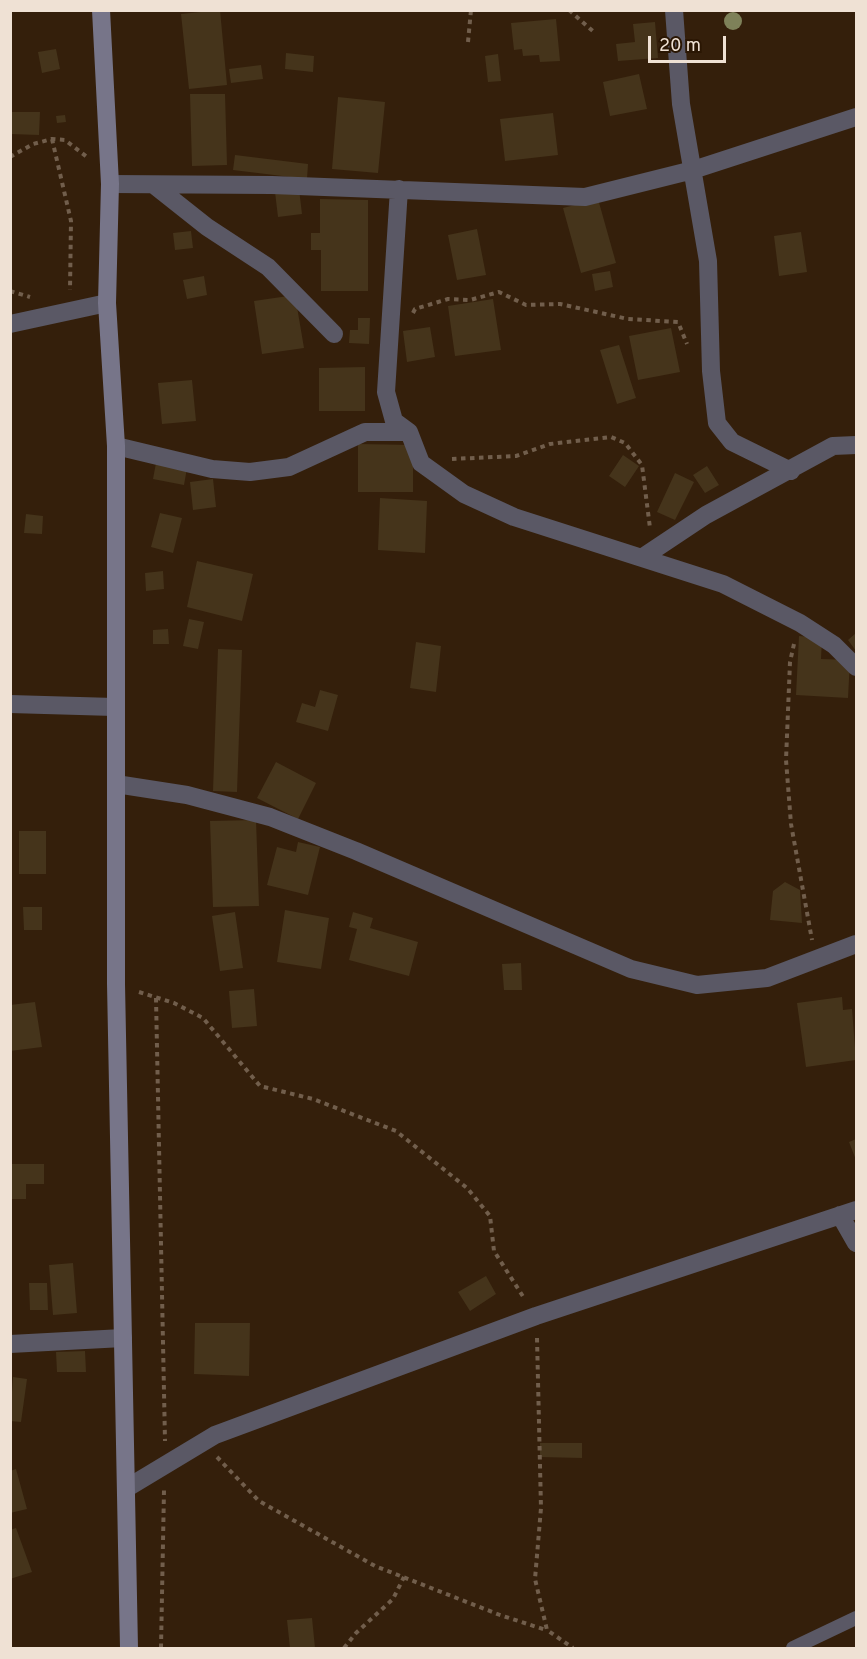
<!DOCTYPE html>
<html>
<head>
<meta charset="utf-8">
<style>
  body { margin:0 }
  #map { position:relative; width:867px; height:1659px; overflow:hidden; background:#341f0b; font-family:Overpass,sans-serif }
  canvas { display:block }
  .frame { position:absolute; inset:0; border:12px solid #efe1d4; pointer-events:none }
  .scale { position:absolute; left:648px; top:36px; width:78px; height:27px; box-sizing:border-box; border:3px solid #efe1d4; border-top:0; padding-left:8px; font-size:18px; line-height:21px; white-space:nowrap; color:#efe1d4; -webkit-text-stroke:4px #2a1603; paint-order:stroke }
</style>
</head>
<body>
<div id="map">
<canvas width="867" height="1659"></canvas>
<div class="frame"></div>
<div class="scale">20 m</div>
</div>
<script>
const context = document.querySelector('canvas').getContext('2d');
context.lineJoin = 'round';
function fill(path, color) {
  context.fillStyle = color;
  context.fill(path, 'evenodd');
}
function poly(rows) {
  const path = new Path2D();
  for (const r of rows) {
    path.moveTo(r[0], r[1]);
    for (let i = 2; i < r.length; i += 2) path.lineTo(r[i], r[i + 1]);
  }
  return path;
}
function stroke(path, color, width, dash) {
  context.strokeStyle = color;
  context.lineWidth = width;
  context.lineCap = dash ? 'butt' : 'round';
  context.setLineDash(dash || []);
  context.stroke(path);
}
fill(poly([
  [220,10,227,85,189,89,181,14],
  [556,19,560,61,540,62,539,55,523,56,522,49,514,50,511,23],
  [655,22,658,58,618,61,616,44,635,42,633,24],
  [56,49,60,69,42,73,38,52],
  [286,53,314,56,313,72,285,69],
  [498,54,501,81,488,82,485,56],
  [261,65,263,79,231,83,229,69],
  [639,74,647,109,610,116,603,82],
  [190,94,225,94,227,165,192,166],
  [338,97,385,102,378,173,332,169],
  [10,112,40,112,39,135,10,134],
  [553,113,558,155,505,161,500,119],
  [65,115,66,122,57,123,56,116],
  [235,155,308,164,307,179,233,170],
  [299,189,302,214,278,217,275,192],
  [320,199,368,200,368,291,321,291,321,250,311,250,311,233,320,233],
  [598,199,616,263,581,273,563,208],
  [477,229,486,275,457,280,448,235],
  [191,231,193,248,175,250,173,233],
  [801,232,807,272,779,276,774,236],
  [610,271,613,287,595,291,592,274],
  [204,276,207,295,187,299,183,280],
  [295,295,304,348,262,354,254,301],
  [493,299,501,350,455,356,448,306],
  [358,318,370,318,369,344,349,343,350,330,358,330],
  [430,327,435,357,407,362,403,331],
  [671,328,680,372,638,380,629,336],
  [619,345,636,398,617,404,600,350],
  [365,367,365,411,319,411,319,368],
  [192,380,196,421,162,424,158,383],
  [358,444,413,445,413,492,358,492],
  [623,455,639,466,625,487,609,476],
  [156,463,187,468,184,485,153,479],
  [707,466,719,485,705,493,693,475],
  [675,473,694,482,675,520,657,512],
  [213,479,216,507,193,510,190,482],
  [380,498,427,501,425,553,378,550],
  [160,513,182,518,173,553,151,547],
  [26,514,43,516,42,534,24,533],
  [197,561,253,574,242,621,187,607],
  [163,571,164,589,146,591,145,573],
  [189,619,204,622,198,649,183,646],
  [168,629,169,644,153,644,153,630],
  [856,633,856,651,848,640],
  [799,636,822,638,821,659,850,660,848,698,796,695],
  [416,642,441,646,436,692,410,688],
  [218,649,242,650,237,792,213,791],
  [320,690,338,695,328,731,296,722,302,703,315,707],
  [276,762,316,783,298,819,257,798],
  [256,820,259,906,213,907,210,821],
  [19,831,46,831,46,874,19,874],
  [298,842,320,847,308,895,267,885,277,847,296,852],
  [785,882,800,890,802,923,770,920,773,891],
  [23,907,42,907,42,930,24,930],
  [285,910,329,918,321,969,277,962],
  [235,912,243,968,220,971,212,916],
  [353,912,373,918,370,928,418,942,409,976,349,960,357,929,349,927],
  [521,963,522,990,504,990,502,964],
  [254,989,257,1026,232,1028,229,991],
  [842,997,843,1010,852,1009,856,1060,806,1067,797,1003],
  [35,1002,42,1047,10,1051,10,1005],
  [856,1139,856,1160,849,1142],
  [10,1164,44,1164,44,1184,26,1184,26,1199,10,1199],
  [73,1263,77,1313,53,1315,49,1265],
  [486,1276,496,1294,470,1311,458,1292],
  [29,1283,47,1283,48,1310,30,1310],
  [195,1323,250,1323,249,1376,194,1374],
  [85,1351,86,1372,57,1372,56,1352],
  [13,1377,27,1379,21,1422,10,1421],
  [540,1443,582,1443,582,1458,540,1457],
  [16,1469,27,1509,10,1513,10,1471],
  [16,1528,32,1572,10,1579,10,1530],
  [312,1618,315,1648,290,1648,287,1620]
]), '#45341b');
stroke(poly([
  [569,10,595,33],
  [468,42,471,10],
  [52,139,71,221,70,290],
  [10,157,33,144,52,139,65,140,87,157],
  [10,291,30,297],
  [413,313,415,309,448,299,470,300,499,292,526,305,560,304,628,319,678,322,687,344],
  [452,459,516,456,550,444,611,437,625,443,642,465,650,528],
  [794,644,790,662,786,760,791,824,812,940],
  [139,992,174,1003,203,1018,260,1086,313,1099,396,1131,467,1188,490,1216,494,1251,524,1298],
  [156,998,165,1441],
  [537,1338,541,1508,535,1579,547,1630,573,1648],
  [217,1457,259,1501,375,1566,500,1615,546,1630],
  [161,1648,164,1490],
  [344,1648,356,1633,393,1599,404,1577]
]), '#715e4c', 4, [4.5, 4.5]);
stroke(poly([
  [793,1648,856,1618]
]), '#5a5865', 14);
stroke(poly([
  [674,10,681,104,708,261,711,371,717,423,732,442,791,471],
  [110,184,272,185,585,197,693,170,856,117],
  [154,185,207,227,268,267,334,334],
  [399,189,386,392,394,421,409,432,421,463,464,494,514,517,723,584,800,623,834,645,856,667],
  [10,324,107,303],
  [116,446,212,469,250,472,289,467,365,432,409,432],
  [643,557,706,515,833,446,856,445],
  [10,704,114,707],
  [116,784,187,795,270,817,356,851,631,969,697,985,767,978,856,944],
  [840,1215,856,1243],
  [10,1344,123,1338],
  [127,1488,215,1435,536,1316,856,1210]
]), '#5a5865', 18);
stroke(poly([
  [101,10,110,184,107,303,116,446,116,984,129,1648]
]), '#777589', 18);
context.fillStyle = '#7e8159';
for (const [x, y] of [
  [733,21]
]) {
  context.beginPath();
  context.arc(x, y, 9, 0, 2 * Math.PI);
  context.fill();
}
</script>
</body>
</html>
